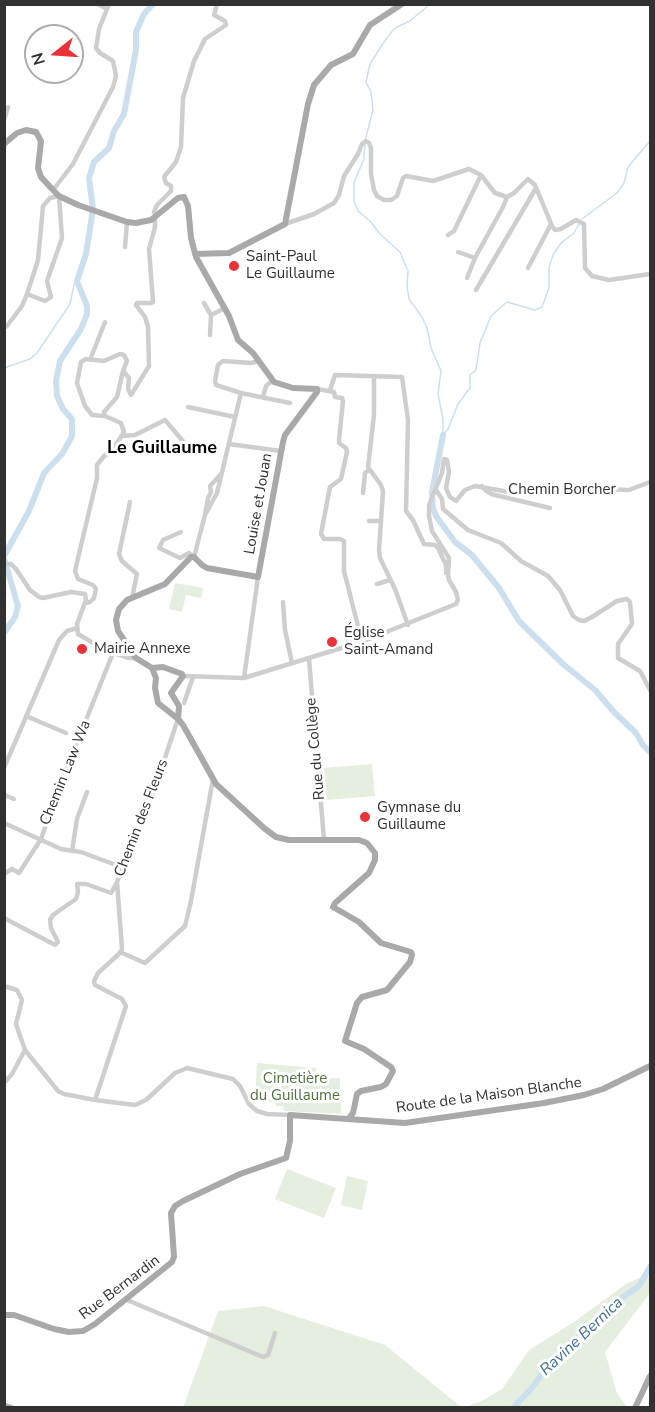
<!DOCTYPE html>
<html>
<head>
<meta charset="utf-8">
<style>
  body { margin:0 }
  #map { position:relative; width:655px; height:1412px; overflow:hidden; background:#fff; font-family:"Nunito Sans",sans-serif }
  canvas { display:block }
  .frame { position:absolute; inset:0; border:6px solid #313131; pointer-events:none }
  .north { position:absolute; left:24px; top:24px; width:60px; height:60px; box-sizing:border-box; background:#fff; border:2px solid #adadad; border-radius:50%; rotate:253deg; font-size:16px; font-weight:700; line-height:24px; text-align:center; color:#313131 }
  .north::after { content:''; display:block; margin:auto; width:21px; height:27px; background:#e93235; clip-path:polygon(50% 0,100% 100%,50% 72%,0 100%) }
</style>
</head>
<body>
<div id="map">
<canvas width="655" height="1412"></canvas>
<div class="frame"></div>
<div class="north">N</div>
</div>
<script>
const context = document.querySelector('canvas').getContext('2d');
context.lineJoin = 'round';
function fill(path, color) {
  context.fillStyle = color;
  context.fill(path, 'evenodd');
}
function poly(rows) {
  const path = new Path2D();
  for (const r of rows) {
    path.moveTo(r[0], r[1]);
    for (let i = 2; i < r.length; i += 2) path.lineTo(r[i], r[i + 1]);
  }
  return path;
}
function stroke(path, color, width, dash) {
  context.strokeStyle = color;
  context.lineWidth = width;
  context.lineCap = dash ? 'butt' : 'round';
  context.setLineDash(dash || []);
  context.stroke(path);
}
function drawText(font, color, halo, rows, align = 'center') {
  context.font = font + ' "Nunito Sans",sans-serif';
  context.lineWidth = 6;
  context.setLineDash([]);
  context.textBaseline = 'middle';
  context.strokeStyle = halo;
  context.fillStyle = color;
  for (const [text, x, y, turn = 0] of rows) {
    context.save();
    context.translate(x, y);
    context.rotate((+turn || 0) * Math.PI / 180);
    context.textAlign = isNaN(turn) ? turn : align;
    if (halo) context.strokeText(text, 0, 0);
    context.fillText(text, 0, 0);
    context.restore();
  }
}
fill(poly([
  [175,583,203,588,201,598,186,595,182,612,169,609],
  [372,764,375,796,326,800,324,768],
  [257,1063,316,1068,315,1079,340,1078,341,1114,284,1111,283,1106,276,1106,275,1102,255,1101],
  [287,1169,336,1188,324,1218,275,1199],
  [347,1176,368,1181,362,1210,341,1205],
  [646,1275,650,1279,650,1293,605,1352,617,1393,627,1407,469,1407,472,1404,482,1401,502,1389,529,1350,574,1322,626,1284],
  [264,1306,385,1345,461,1407,183,1408,218,1311]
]), '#e6eedf');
stroke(poly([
  [365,141,373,110,371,92,366,82,370,64,386,39,395,28,410,21,430,4],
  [365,145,364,159,354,182,354,201,358,211,370,221,380,234,400,252,408,271,407,286,409,299,422,317,427,328,431,348,441,371,438,394,443,419,443,435],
  [582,219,617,193,624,183,628,167,650,141],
  [4,368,30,359,37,353,70,304,74,285,77,281],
  [443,435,448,429,458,404,470,388,470,375,476,370,480,343,491,316,507,302,535,310,542,307,549,288,549,268,553,255,561,243,574,233,579,224]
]), '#ccdfee', 1.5);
stroke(poly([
  [443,435,432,492,433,508,436,516,455,542,472,555,499,588,519,621,563,664,595,690,614,712,636,733,643,745,650,752],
  [4,556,29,511,44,473,62,454,72,436,72,419,63,409,57,396,56,381,60,361,81,329,87,314,87,306,77,281,86,254,93,209,89,178,94,162,109,148,114,131,124,114,136,50,136,32,144,14,153,4],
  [4,558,18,606,15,617,4,633],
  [513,1408,531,1389,550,1363,619,1300,639,1286,650,1267]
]), '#ccdfee', 6);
stroke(poly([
  [98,4,107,9],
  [4,120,8,107],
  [53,190,73,164,113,87,116,76,113,61,100,53,96,48,99,29,109,4],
  [59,196,62,238,47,281,51,297,45,301,27,294,38,260,43,206,50,198,59,196],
  [156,216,154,212,157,205,171,191,171,186,166,183,164,177,176,162,181,147,183,98,194,61,205,39,226,25,225,21,214,15,217,4],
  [285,224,314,214,334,203,339,195,344,176,358,154,362,144,366,141,369,143,371,148,371,174,374,190,377,196,384,200,391,200,397,196,403,178,406,176,433,181,469,169,481,175,495,193,507,197,514,193,528,179,535,185,552,226,555,230,561,229,576,220,584,224,585,268,592,276,609,280,650,274],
  [448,235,454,231,481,175],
  [125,247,127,222],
  [458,252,475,258,503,207,507,197],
  [528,268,551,224],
  [467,278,475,258],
  [476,290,536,188],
  [204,303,211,315],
  [4,327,7,326,22,306,27,294],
  [210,335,211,315,225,308],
  [90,360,105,322],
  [374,376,374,415,368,467,381,485,383,491,379,550,380,558,395,589,408,625],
  [317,389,334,392,335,397,342,398,343,401,339,440,339,443,346,448,347,452,341,479,330,487,321,534,324,539,340,539,344,541,344,571,362,642],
  [330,390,335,375,402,377,408,420,406,511,413,520,424,544,435,545,438,548,446,565,446,573],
  [241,393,290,403],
  [263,397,266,386,272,381],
  [188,407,235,417],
  [105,416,92,415,85,406,77,383,81,362,86,359,104,361,120,354,124,355,127,361,123,371],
  [122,436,135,435,165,420,187,446,203,450],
  [229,444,281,451],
  [482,486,485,490,491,494,550,508],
  [436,490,442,499,443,509,468,530,501,543,521,561,548,576,560,590,573,616,579,620,584,621,592,617,617,601,627,599,630,602,632,624,618,644,618,658,640,671,650,690],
  [363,493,365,473,369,470],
  [130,502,119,554,122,561,137,574,132,598],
  [205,515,217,493,241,393,216,385,215,381,218,365,223,361,251,363,259,361],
  [369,521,381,521],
  [181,532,163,540,159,548,180,558,189,553,194,557,205,515,208,498,211,492,210,486,222,473],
  [4,564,11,564,16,569,30,590,39,597,43,598,71,592,85,594,86,600,77,624,78,634,105,650,129,658,136,658],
  [377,584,390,580],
  [4,585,4,597],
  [283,602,285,630,292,663],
  [85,603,90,602,94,598,96,589,93,585,78,579,75,571,97,478,97,465,104,456,112,451,124,432,121,423,105,416,104,412,117,397,123,371,129,378,128,389,131,395,149,366,148,327,145,317,136,305,137,303,151,303,153,302,149,249,155,227,155,218],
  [309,659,324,840],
  [183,676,244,678,364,641,456,604,458,600,456,592,449,580,448,574,449,558,432,531,429,516,429,505,442,473,444,459,447,460,449,472,446,488,450,497,456,501,465,490,475,486,509,492,553,493,581,488,629,490,650,482],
  [244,678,258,577],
  [184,703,193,677],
  [26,716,66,733],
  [4,768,59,640,67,631,77,628],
  [4,795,14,799],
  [4,823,61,849,81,852,124,868],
  [72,851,77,819,87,792],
  [4,874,12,869,19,873,41,839,63,777,113,653],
  [4,918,55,945,58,942,51,928,50,920,53,915,76,899,78,892,77,884,86,884,111,893,116,884],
  [120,952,145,963,185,926,191,901,213,779],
  [4,986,17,990,22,1000,16,1024,25,1050,58,1091,64,1094,95,1100,135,1105,146,1100,175,1073,187,1068,233,1079,240,1086,249,1104,257,1111,267,1114,290,1115],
  [4,1083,12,1074,25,1050],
  [95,1100,126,1006,122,999,95,985,94,981,98,973,120,953,122,949,117,882,148,808,178,719],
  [127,1300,263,1357,268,1355,275,1333]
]), '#cecece', 4.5);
stroke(poly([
  [4,144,17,133,26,130,36,132,41,141,38,168,41,177,53,190,59,196,78,205,127,222,136,223,151,220,178,198,184,197,188,206,191,238,196,257,229,316,238,340,253,353,274,382,293,388,317,389,317,392,285,435,283,442,258,577,207,568,202,565,194,557,191,557,165,584,127,600,119,609,116,620,118,631,136,658,152,668,163,667,182,674,183,676,171,693,179,706,178,719],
  [195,254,229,253,285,224,308,104,314,85,331,65,353,54,370,25,402,4],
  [152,668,156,678,155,688,158,703,178,719,183,725,216,784,264,828,276,837,289,840,359,840,367,843,375,853,375,860,369,873,335,903,333,907,359,922,381,943,411,952,412,955,410,962,387,990,362,997,357,1003,345,1041,364,1049,391,1067,393,1071,386,1084,381,1087,361,1091,357,1094,353,1113,349,1118],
  [4,1315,14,1315,54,1329,69,1332,83,1331,95,1324,172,1262,174,1257,171,1213,175,1206,183,1201,240,1174,286,1158,290,1141,290,1115,405,1123,544,1103,584,1095,603,1089,650,1066],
  [4,1406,11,1408],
  [635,1408,650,1376]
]), '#a9a9a9', 6);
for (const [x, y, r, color] of [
  [234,266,6,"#e93235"],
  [332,642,6,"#e93235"],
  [82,649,6,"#e93235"],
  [365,817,6,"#e93235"]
]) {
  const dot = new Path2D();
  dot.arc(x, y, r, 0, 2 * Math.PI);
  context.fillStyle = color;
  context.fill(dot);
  stroke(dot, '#fff', 2);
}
drawText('15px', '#313131', '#fff', [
  ["Saint-Paul",246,257],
  ["Le Guillaume",246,274],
  ["Église",344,633],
  ["Saint-Amand",344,650],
  ["Mairie Annexe",94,649],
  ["Gymnase du",377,808],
  ["Guillaume",377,825]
], 'left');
drawText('15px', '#313131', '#fff', [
  ["Chemin Borcher",562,490],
  ["Louise et Jouan",259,504,-80],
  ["Rue du Collège",316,749,-95],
  ["Chemin Law Wa",66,773,-68],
  ["Chemin des Fleurs",142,818,-69],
  ["Route de la Maison Blanche",489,1096,-8],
  ["Rue Bernardin",120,1288,-37]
]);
drawText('15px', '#516f3d', '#fff', [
  ["Cimetière",295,1079],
  ["du Guillaume",295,1096]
]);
drawText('italic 16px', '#3c6e96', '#fff', [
  ["Ravine Bernica",582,1337,-43]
]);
drawText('bold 18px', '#000', '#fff', [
  ["Le Guillaume",162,449]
]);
</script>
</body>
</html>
